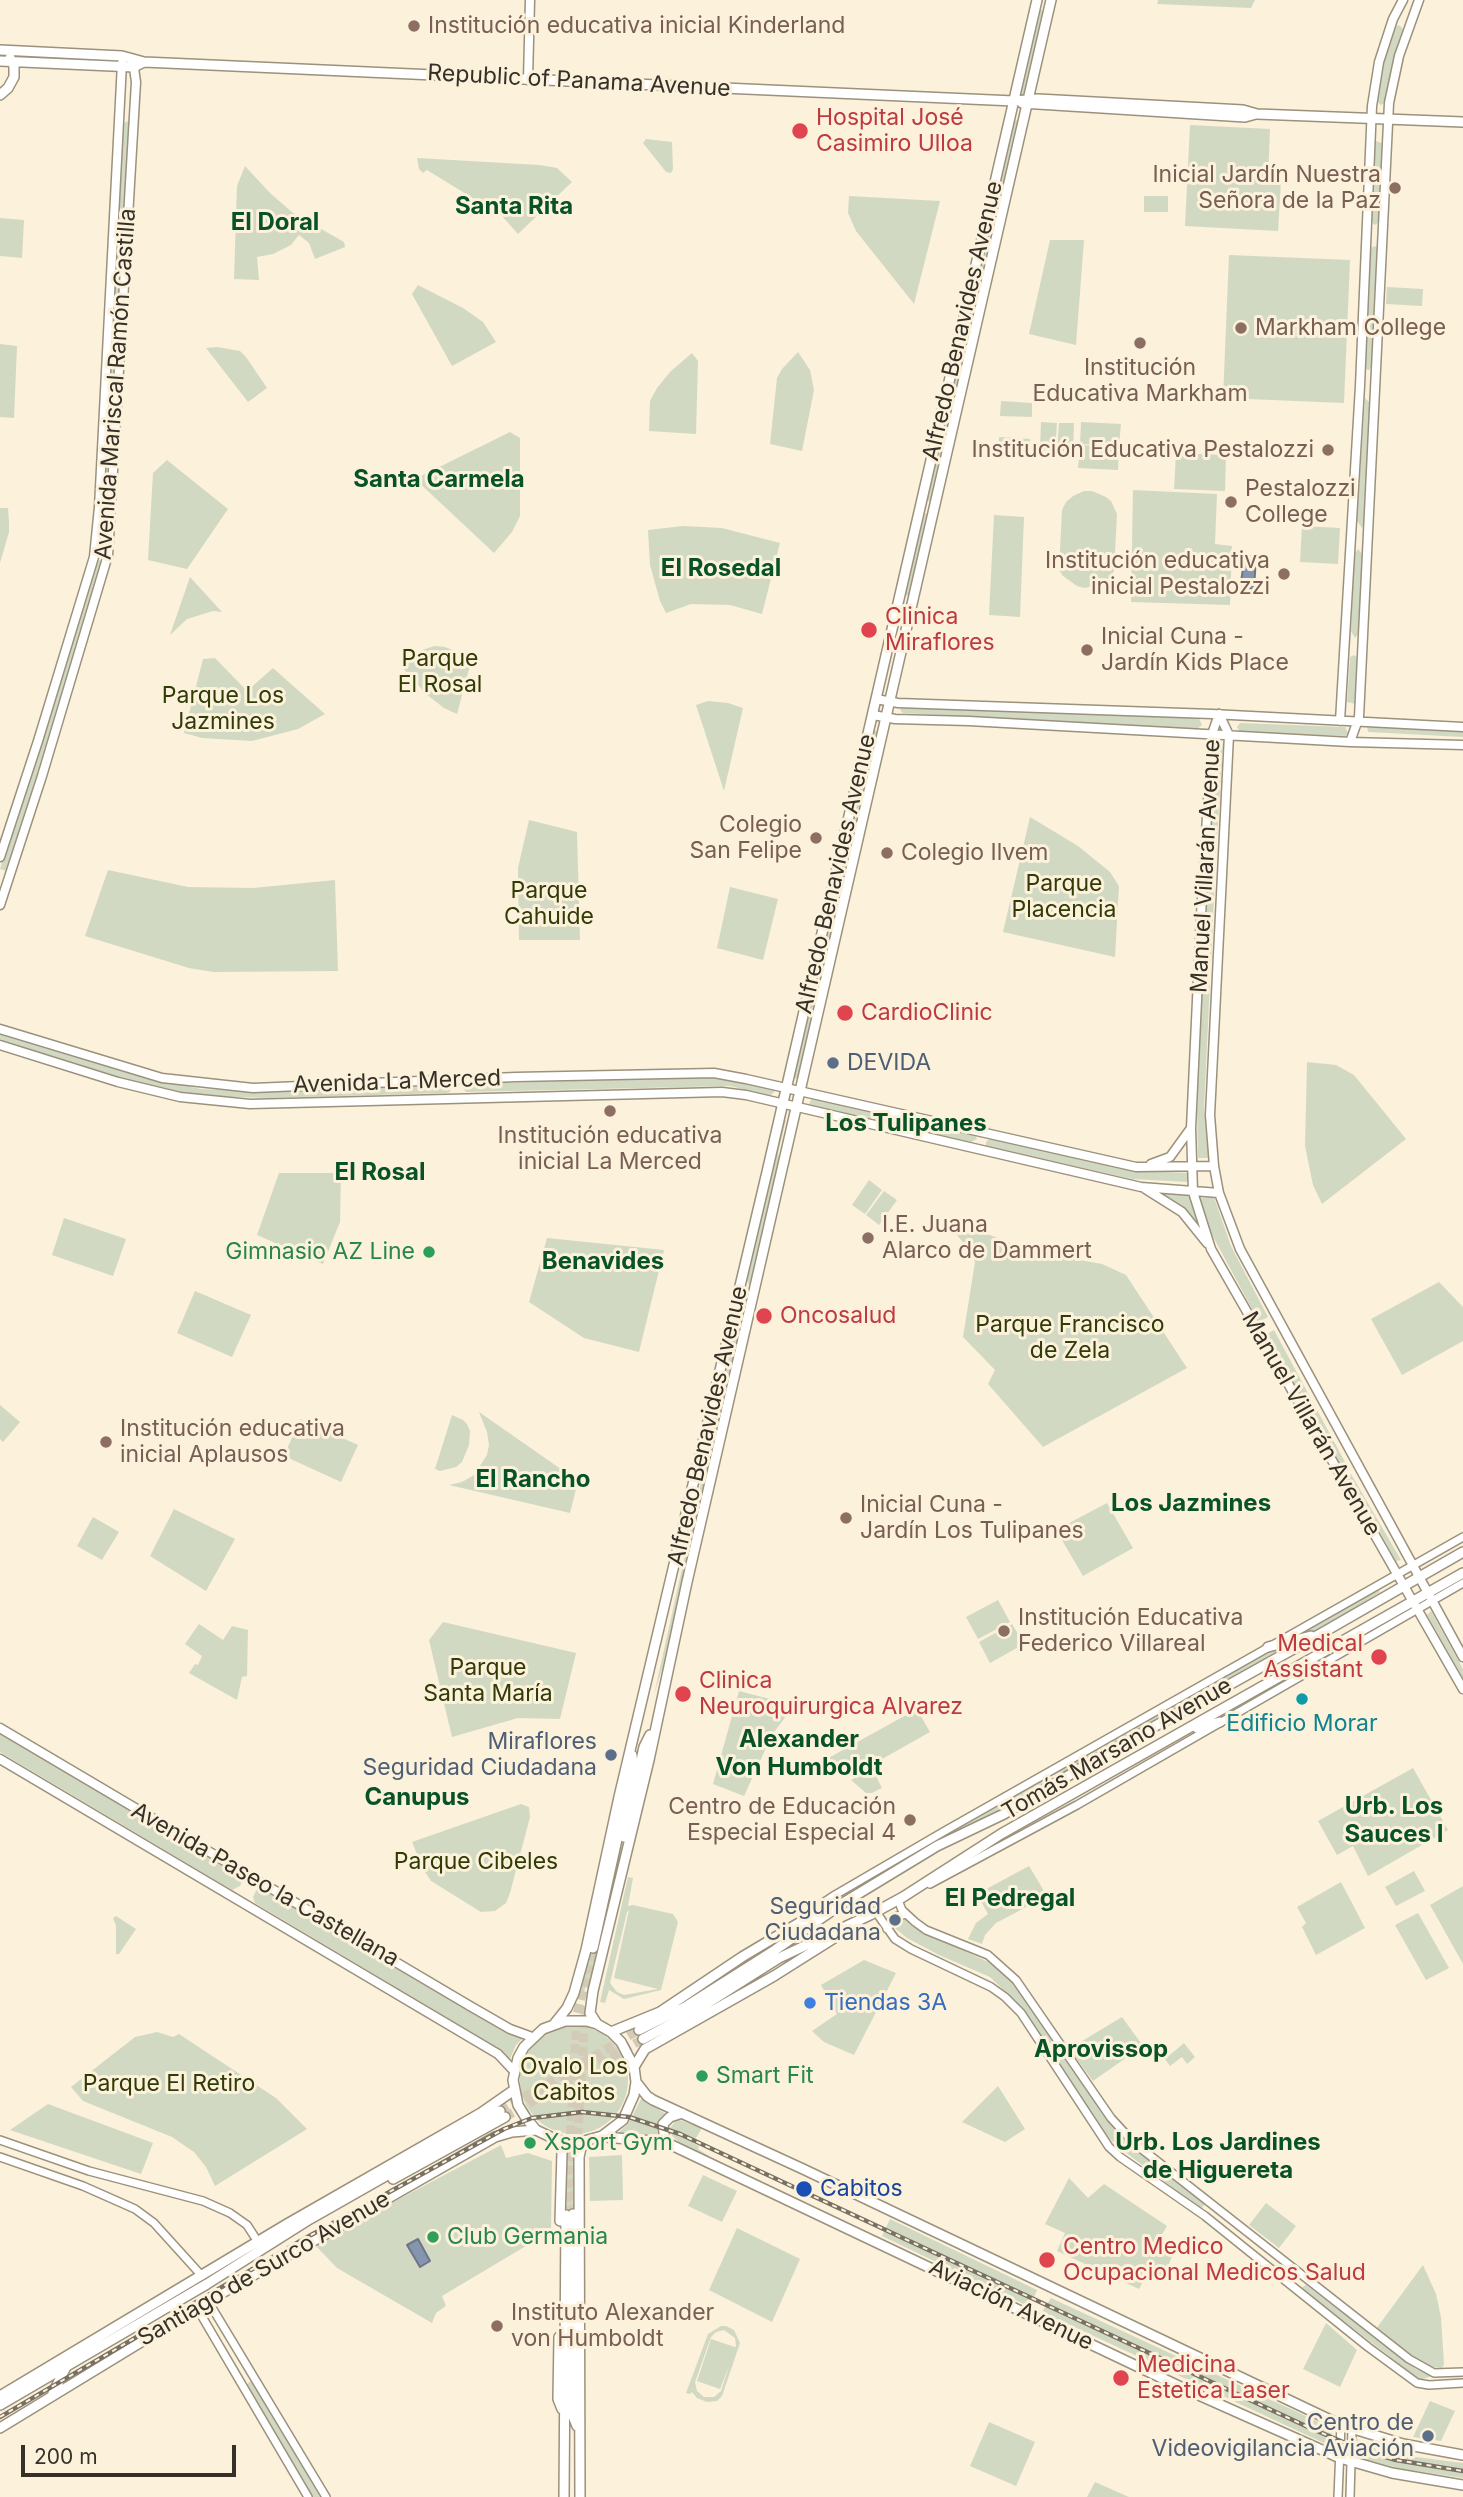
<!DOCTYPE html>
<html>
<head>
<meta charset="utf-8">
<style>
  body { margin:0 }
  #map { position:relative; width:1463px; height:2497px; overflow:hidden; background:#fcf1da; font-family:Inter,sans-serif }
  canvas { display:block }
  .scale { position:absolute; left:21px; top:2445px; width:215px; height:32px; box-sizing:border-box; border:4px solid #353129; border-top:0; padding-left:9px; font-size:21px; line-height:24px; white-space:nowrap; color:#353129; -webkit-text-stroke:5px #fcf1da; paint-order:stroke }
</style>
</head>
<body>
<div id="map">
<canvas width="1463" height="2497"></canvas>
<div class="scale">200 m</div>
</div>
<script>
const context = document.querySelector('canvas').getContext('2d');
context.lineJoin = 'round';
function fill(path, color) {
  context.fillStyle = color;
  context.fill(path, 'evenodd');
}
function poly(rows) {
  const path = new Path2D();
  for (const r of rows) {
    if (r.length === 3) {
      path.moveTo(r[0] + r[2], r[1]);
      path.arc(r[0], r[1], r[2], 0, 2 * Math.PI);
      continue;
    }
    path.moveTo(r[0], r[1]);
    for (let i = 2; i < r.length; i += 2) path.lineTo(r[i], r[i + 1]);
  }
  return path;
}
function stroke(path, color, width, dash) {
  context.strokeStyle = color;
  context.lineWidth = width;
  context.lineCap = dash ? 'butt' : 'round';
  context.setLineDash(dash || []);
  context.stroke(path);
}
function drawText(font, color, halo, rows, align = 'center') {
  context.font = font + ' Inter,sans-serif';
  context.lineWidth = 6;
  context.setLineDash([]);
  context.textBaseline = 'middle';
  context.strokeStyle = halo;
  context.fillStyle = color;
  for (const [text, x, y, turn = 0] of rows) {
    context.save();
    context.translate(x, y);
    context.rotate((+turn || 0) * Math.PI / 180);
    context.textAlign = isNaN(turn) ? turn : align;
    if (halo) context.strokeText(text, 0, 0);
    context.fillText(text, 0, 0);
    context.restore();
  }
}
fill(poly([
  [1158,0,1255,0,1251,8,1157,4],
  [1039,9,1045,12,1026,95,1022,96,1018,94],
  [1399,25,1403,29,1391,68,1386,102,1381,105,1376,101,1384,56,1393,28],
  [1018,120,1020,121,1003,191,1000,190,998,187,1014,121],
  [128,121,130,124,126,209,123,210,118,207,122,124],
  [1190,125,1270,129,1268,179,1262,180,1281,181,1278,231,1185,226],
  [646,139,672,142,673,169,671,173,666,172,643,143],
  [1376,141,1382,143,1384,147,1380,221,1375,225,1370,221,1373,146],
  [417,158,540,165,557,168,572,182,518,234,502,216,427,170,423,173,419,169],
  [245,166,270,193,293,213,344,242,345,247,315,259,309,243,299,235,291,245,273,254,257,257,259,280,234,279,237,186],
  [849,196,940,201,914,304,856,231,848,213],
  [1144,196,1168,196,1168,212,1144,212],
  [999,202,1002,205,973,318,969,315,995,203],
  [0,218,24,220,22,258,0,256],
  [123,219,126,221,119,343,112,343,110,341,118,220],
  [1050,240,1084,240,1076,345,1029,334],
  [1376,246,1379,250,1372,366,1369,370,1363,368,1370,248],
  [1229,255,1350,260,1344,403,1223,398],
  [418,285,463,308,483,322,496,342,452,366,412,294],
  [1387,287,1423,289,1422,306,1386,304],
  [969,329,972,331,932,500,928,501,926,499,965,331],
  [0,344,17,346,14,418,0,417],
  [217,347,240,351,246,357,267,388,248,402,206,348],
  [115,348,118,350,106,545,101,548,98,544,111,351],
  [798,352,810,370,814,390,802,451,770,444,777,378,782,369],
  [692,353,698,361,696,434,649,431,650,401,657,388,670,372],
  [1365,398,1371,404,1365,521,1362,528,1357,521],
  [1001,401,1032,403,1032,417,1000,416],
  [1041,422,1057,423,1055,451,1040,450],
  [1081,422,1121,424,1119,446,1080,444],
  [1059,423,1074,423,1073,452,1057,451],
  [510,432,520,438,520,516,512,532,494,553,415,479],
  [999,437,1030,439,1029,454,998,452],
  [1080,445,1119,447,1118,470,1078,468],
  [1176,453,1226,455,1225,491,1174,489],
  [167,460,228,509,187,569,148,560,153,473],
  [1133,490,1217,494,1215,544,1232,546,1230,605,1131,602],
  [1084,491,1092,491,1106,497,1111,501,1117,514,1114,571,1109,578,1100,584,1085,588,1077,586,1063,576,1059,570,1062,510,1066,502,1073,496],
  [0,508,8,508,9,522,9,532,0,563],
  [925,513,928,515,910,594,907,596,904,594],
  [994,515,1024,517,1020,617,989,615],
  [683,526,722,528,780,543,762,614,730,605,691,604,666,613,660,601,650,565,648,530],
  [1302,526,1340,528,1338,564,1300,562],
  [1358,549,1363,555,1359,633,1355,638,1351,631,1354,555],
  [96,560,103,561,7,871,0,869],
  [190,577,222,612,213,611,187,619,170,635],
  [434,646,445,647,472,658,457,714,444,708,426,694,402,667,417,652],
  [1354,655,1358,658,1356,704,1347,702,1350,657],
  [215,658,247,691,273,668,325,714,298,729,252,741,202,738,184,733,203,659],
  [708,701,728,703,743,708,724,791,696,705],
  [902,707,1199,718,1202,725,1197,729,903,713,900,710],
  [1240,723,1345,727,1348,733,1345,736,1240,732,1237,727],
  [1367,725,1463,731,1463,737,1368,732],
  [874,730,880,733,826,957,822,957,872,732],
  [1214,744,1223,744,1216,853,1208,853],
  [1030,817,1078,846,1110,872,1119,886,1115,957,1003,932],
  [529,820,577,832,580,940,519,940,518,868],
  [108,870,188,887,253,888,335,880,338,971,213,972,189,968,85,936],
  [1207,875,1215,875,1211,963,1203,962],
  [730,887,778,899,763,960,717,948],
  [1202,981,1210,982,1204,1109,1209,1158,1198,1158,1197,1112],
  [811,1001,817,1002,799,1079,793,1078],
  [0,1032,126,1072,201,1089,251,1091,451,1086,450,1092,446,1093,270,1098,203,1096,140,1085,0,1039],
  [1307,1062,1336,1065,1354,1075,1406,1139,1322,1204,1313,1185,1305,1146],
  [714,1077,772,1086,775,1091,770,1096,730,1086,466,1092,462,1087,465,1084],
  [812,1098,975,1134,977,1139,971,1142,811,1106,809,1104],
  [784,1119,786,1120,778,1153,780,1162,752,1286,750,1286,746,1279],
  [990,1138,1126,1170,1188,1173,1188,1182,1132,1179,986,1146,986,1142],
  [279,1173,341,1173,340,1222,323,1264,257,1235],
  [869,1180,882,1190,865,1214,852,1205],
  [884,1191,897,1200,879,1225,866,1215],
  [1162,1193,1191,1194,1200,1229,1181,1205],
  [1214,1197,1231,1246,1268,1317,1259,1322,1210,1231,1200,1198],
  [943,1217,1013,1244,1046,1254,1102,1264,1126,1275,1187,1368,1043,1447,988,1384,995,1370,963,1337,975,1262,972,1254],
  [64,1218,126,1239,113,1276,52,1255],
  [547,1238,664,1250,639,1352,584,1338,529,1302],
  [1439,1282,1463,1307,1463,1341,1402,1375,1371,1319],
  [195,1291,251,1315,232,1357,177,1333],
  [744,1299,748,1303,663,1666,654,1695,741,1301],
  [1274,1330,1345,1462,1338,1465,1267,1334],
  [0,1405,20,1422,3,1442,0,1439],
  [479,1412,578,1481,570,1513,449,1485,462,1482,474,1475,487,1455,489,1445,487,1432],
  [452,1415,463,1420,467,1424,470,1431,469,1445,462,1462,456,1467,440,1471,435,1469],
  [300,1419,358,1445,341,1482,284,1456],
  [1351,1474,1401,1560,1396,1561,1348,1475],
  [1107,1503,1133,1548,1083,1576,1056,1530],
  [174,1509,235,1539,206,1591,150,1556],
  [93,1517,119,1532,102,1560,77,1546],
  [1378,1589,1380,1592,1319,1631,1291,1638],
  [998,1600,1010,1622,978,1639,966,1617],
  [1431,1611,1463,1669,1463,1678,1427,1615],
  [443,1622,576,1653,560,1719,518,1718,452,1737,429,1640],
  [199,1624,223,1640,232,1626,248,1630,247,1676,242,1677,237,1700,189,1673,195,1664,198,1665,202,1656,185,1644],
  [1012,1624,1024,1644,990,1663,979,1642],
  [1288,1645,1059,1777,1053,1775,1267,1650],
  [739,1691,789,1704,786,1716,772,1735,744,1796,713,1784],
  [917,1709,930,1732,852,1776,823,1761],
  [0,1732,242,1875,243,1879,240,1886,232,1890,0,1752],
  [872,1768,882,1788,872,1793,866,1793,851,1780],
  [1413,1768,1448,1830,1368,1876,1353,1846,1337,1855,1318,1821],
  [1042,1780,1043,1785,995,1813,954,1833,863,1885,862,1883],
  [521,1804,529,1807,530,1817,510,1893,506,1903,495,1911,481,1912,431,1881,423,1869,412,1842],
  [1029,1866,1047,1896,996,1923,985,1935,982,1944,968,1939,976,1923,988,1914,977,1894],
  [1414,1871,1425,1891,1396,1906,1385,1887],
  [628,1877,633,1878,628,1906,633,1905,673,1914,678,1922,661,1990,624,1999,609,1990,605,2003,600,2002],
  [629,1910,614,1978,658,1989,624,1995,617,1992,610,1983,627,1912],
  [1341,1882,1365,1928,1316,1955,1302,1927,1306,1923,1297,1907],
  [1463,1886,1463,1964,1430,1905],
  [263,1887,512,2034,523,2038,516,2045,510,2059,501,2050,255,1903,253,1897,257,1889],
  [1418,1913,1449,1968,1426,1980,1395,1925],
  [116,1916,136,1929,119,1954,116,1954,116,1926,113,1918],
  [902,1916,910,1925,923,1932,995,1965,1012,1979,1114,2128,1131,2145,1206,2203,1201,2209,1117,2146,1106,2135,1015,2001,990,1977,939,1955,907,1938,891,1925],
  [587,1950,600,1953,590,1986,586,1986,582,1998,576,1999],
  [864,1960,896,1973,854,2055,824,2042,812,2031,837,2014,821,1985],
  [1122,2017,1143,2046,1093,2081,1069,2049],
  [574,2080,54],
  [157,2032,173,2037,179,2034,276,2098,307,2129,215,2186,206,2167,194,2152,172,2137,83,2101,71,2087,135,2037],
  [1184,2043,1195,2057,1187,2064,1182,2057,1170,2066,1165,2059],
  [998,2086,1025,2129,1005,2142,962,2122],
  [641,2099,666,2114,657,2126,658,2135,618,2133,628,2124],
  [48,2104,153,2143,141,2174,10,2130],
  [677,2119,702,2128,693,2143,699,2146,698,2149,709,2156,709,2160,681,2144,672,2136,670,2128],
  [501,2145,506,2158,528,2153,552,2161,551,2231,442,2296,446,2306,436,2313,432,2323,337,2268,314,2244],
  [622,2155,623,2200,590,2201,589,2157],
  [564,2161,574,2161,574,2212,564,2212],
  [703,2175,737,2191,722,2222,688,2206],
  [1069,2178,1088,2198,1104,2184,1167,2226,1157,2243,1174,2252,1161,2282,1146,2276,1139,2289,1057,2251,1065,2233,1045,2224],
  [1266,2203,1296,2226,1279,2248,1249,2225],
  [890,2219,1037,2290,1030,2307,882,2236],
  [737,2228,800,2259,772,2322,709,2290],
  [1423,2265,1436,2294,1441,2317,1444,2364,1442,2368,1433,2367,1416,2358,1376,2329],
  [1306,2285,1416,2369,1432,2376,1420,2380,1301,2288],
  [1051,2298,1334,2429,1326,2444,1042,2312],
  [1326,2323,1357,2350,1340,2387,1303,2369],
  [721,2326,726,2326,734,2330,740,2343,722,2396,717,2401,707,2402,697,2398,692,2392,690,2394,686,2393,708,2334],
  [724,2330,735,2338,736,2346,735,2347,711,2339,697,2381,720,2389,729,2366,721,2391,714,2397,704,2397,697,2391,695,2382,711,2337,716,2332],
  [252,2380,320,2497,310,2497,246,2385],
  [1430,2401,1455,2411,1441,2441,1413,2437],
  [989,2422,1035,2442,1016,2486,970,2466],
  [1357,2439,1408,2456,1463,2463,1463,2478,1403,2469,1357,2458],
  [1095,2482,1129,2497,1087,2497]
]), '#d2d9c3');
const water = poly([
  [1245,556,1256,557,1254,589,1240,588,1245,556],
  [418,2239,430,2261,420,2267,407,2245,418,2239]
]);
fill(water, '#8594af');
stroke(water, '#6d7687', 2);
stroke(poly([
  [500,2111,639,2030],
  [505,2117,643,2039],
  [577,2150,585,2016,588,2003],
  [573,2214,575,2174],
  [566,2215,577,2015,593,1948]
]), '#d4cbb7', 9, [9, 4.5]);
const tertiary = poly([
  [930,1884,1077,1805,1463,1583],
  [898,1900,902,1910,915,1922,926,1930,988,1955,1016,1980,1111,2118,1134,2143,1409,2359,1434,2373,1463,2372],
  [876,1912,895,1939,911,1949,991,1987,1005,1997,1021,2013,1109,2147,1120,2157,1205,2216,1368,2347,1417,2383,1429,2385,1463,2383],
  [805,1915,835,1895,943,1832,1463,1537],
  [887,1929,894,1917,906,1914],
  [0,2140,89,2171,203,2201,230,2213,247,2225,258,2242],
  [0,2157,83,2186,135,2209,154,2223,202,2276],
  [208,2301,326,2497],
  [197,2308,308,2497],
  [1338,2497,1341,2425],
  [1350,2497,1352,2429]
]);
const secondary = poly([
  [528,80,530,0],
  [876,699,898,703,1212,714,1463,727],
  [1219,714,1212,734,1201,915,1191,1128,1193,1192,1211,1249,1463,1689],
  [1219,714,1229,735,1210,1115,1214,1166,1219,1193,1240,1249,1463,1657],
  [873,715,895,719,969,721,1350,742,1463,745],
  [1340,721,1360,386,1372,106,1379,62,1393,19,1403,0],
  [1350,742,1359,717,1389,103,1399,56,1419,0],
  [0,857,38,741,94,557,99,507,122,63],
  [0,905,42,776,108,555,136,82,133,61],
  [0,1029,162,1078,253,1088,516,1077,714,1073,746,1079,1136,1167,1214,1166],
  [0,1045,118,1082,180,1097,250,1104,722,1092,746,1095,1141,1187,1219,1193],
  [1151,1164,1170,1157,1191,1128],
  [1144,1188,1182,1212,1207,1243],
  [0,1728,470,2006,510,2029,532,2037],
  [0,1759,498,2054,514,2071]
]);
const primary = poly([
  [0,50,122,56,144,62,1014,101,1038,99,1243,110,1257,114,1463,122],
  [0,61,134,67,144,62],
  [0,95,8,88,14,77,14,66,10,58],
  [1022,103,1245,117,1256,114],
  [1268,1647,1311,1636],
  [1197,1728,1220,1722],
  [624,1837,644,1747,650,1735],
  [593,1948,633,1767,632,1755],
  [555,2023,567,2008,574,1993,586,1950,619,1797,767,1172,1037,0],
  [597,2024,590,2013,593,1991,649,1760,687,1582,1051,0],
  [639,2030,685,2007,775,1950,843,1903,937,1846,1004,1814,1098,1758,1322,1633,1463,1552],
  [611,2032,660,2012,742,1957,814,1914,828,1909],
  [643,2039,692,2013,779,1958,870,1915,903,1897,1001,1834,1463,1573],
  [634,2067,645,2049,774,1976,839,1935],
  [636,2082,634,2095,623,2120,602,2136,577,2143,557,2140,536,2130,526,2118,518,2105,513,2080,518,2058,524,2047,543,2029,565,2021,587,2021,597,2024,611,2032,621,2042,634,2067,636,2082,647,2096,653,2100,803,2169,1341,2425,1403,2444,1463,2455],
  [604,2137,665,2142,1185,2389,1340,2458,1392,2473,1463,2485],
  [557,2140,562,2152,560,2221],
  [665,2142,663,2124,670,2117,682,2113],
  [393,2179,505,2117],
  [573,2214,573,2416,577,2426],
  [559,2337,558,2399,562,2409],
  [53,2393,67,2365],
  [0,2396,287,2224,481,2113,514,2090],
  [0,2405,207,2284,310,2219,500,2111],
  [0,2428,215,2297,495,2137,512,2132,536,2130],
  [564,2497,566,2215],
  [580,2497,579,2157,581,2148,587,2142]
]);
stroke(tertiary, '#9b917d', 10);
stroke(secondary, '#9b917d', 11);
stroke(primary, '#9b917d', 12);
stroke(tertiary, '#fff', 7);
stroke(secondary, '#fff', 8);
stroke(primary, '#fff', 9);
const rail = poly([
  [0,2417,302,2240,504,2129,532,2118,582,2112,629,2117,680,2134,1310,2428,1362,2450,1396,2460,1463,2471]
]);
stroke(rail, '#777063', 4.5);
stroke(rail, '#fcf1da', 2, [5]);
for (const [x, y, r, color] of [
  [414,26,7,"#8d6e63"],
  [800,131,9,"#e0444e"],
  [1395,188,7,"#8d6e63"],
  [1241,328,7,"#8d6e63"],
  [1140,343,7,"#8d6e63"],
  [1328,450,7,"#8d6e63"],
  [1231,502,7,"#8d6e63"],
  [1284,574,7,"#8d6e63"],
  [869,630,9,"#e0444e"],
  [1087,650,7,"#8d6e63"],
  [816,838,7,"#8d6e63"],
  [887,853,7,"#8d6e63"],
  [845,1013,9,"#e0444e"],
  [833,1063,7,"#5c6f8a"],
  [610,1111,7,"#8d6e63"],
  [868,1238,7,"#8d6e63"],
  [429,1252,7,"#2e9e5b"],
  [764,1316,9,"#e0444e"],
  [106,1442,7,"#8d6e63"],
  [846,1518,7,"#8d6e63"],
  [1004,1631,7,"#8d6e63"],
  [1379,1657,9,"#e0444e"],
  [683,1694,9,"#e0444e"],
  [1302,1699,7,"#0f9aa8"],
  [611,1755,7,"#5c6f8a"],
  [910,1820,7,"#8d6e63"],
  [895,1920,7,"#5c6f8a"],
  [810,2003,7,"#3f7fe0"],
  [702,2076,7,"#2e9e5b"],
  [530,2143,7,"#2e9e5b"],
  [804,2189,9,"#1a4fb4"],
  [433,2237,7,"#2e9e5b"],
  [1047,2260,9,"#e0444e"],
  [497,2326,7,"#8d6e63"],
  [1121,2378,9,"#e0444e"],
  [1428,2436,7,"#5c6f8a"]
]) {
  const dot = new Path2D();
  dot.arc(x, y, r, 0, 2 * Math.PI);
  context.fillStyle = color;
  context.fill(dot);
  stroke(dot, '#fcf1da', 2.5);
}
drawText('23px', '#785e54', '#fcf1da', [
  ["Institución educativa inicial Kinderland",428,26],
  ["Inicial Jardín Nuestra",1381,175,"right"],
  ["Señora de la Paz",1381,201,"right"],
  ["Markham College",1255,328],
  ["Institución",1140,368,"center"],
  ["Educativa Markham",1140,394,"center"],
  ["Institución Educativa Pestalozzi",1314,450,"right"],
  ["Pestalozzi",1245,489],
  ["College",1245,515],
  ["Institución educativa",1270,561,"right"],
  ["inicial Pestalozzi",1270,587,"right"],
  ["Inicial Cuna -",1101,637],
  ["Jardín Kids Place",1101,663],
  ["Colegio",802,825,"right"],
  ["San Felipe",802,851,"right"],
  ["Colegio Ilvem",901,853],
  ["Institución educativa",610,1136,"center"],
  ["inicial La Merced",610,1162,"center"],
  ["I.E. Juana",882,1225],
  ["Alarco de Dammert",882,1251],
  ["Institución educativa",120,1429],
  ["inicial Aplausos",120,1455],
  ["Inicial Cuna -",860,1505],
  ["Jardín Los Tulipanes",860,1531],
  ["Institución Educativa",1018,1618],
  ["Federico Villareal",1018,1644],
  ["Centro de Educación",896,1807,"right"],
  ["Especial Especial 4",896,1833,"right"],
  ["Instituto Alexander",511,2313],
  ["von Humboldt",511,2339]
], 'left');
drawText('23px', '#353129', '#fcf1da', [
  ["Republic of Panama Avenue",579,81,3],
  ["Alfredo Benavides Avenue",963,321,-77],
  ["Avenida Mariscal Ramón Castilla",116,384,-86],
  ["Manuel Villarán Avenue",1206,866,-87],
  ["Alfredo Benavides Avenue",836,874,-77],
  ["Avenida La Merced",397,1082,-2],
  ["Manuel Villarán Avenue",1311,1424,60],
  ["Alfredo Benavides Avenue",708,1426,-77],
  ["Tomás Marsano Avenue",1117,1749,-30],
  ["Avenida Paseo la Castellana",265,1885,30],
  ["Santiago de Surco Avenue",264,2269,-30],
  ["Aviación Avenue",1011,2305,26]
]);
drawText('23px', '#be3a42', '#fcf1da', [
  ["Hospital José",816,118],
  ["Casimiro Ulloa",816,144],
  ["Clinica",885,617],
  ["Miraflores",885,643],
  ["CardioClinic",861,1013],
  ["Oncosalud",780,1316],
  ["Medical",1363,1644,"right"],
  ["Assistant",1363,1670,"right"],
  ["Clinica",699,1681],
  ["Neuroquirurgica Alvarez",699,1707],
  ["Centro Medico",1063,2247],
  ["Ocupacional Medicos Salud",1063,2273],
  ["Medicina",1137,2365],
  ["Estetica Laser",1137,2391]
], 'left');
drawText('23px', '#303b06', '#fcf1da', [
  ["Parque",440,659],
  ["El Rosal",440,685],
  ["Parque Los",223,696],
  ["Jazmines",223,722],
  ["Parque",1064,884],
  ["Placencia",1064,910],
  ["Parque",549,891],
  ["Cahuide",549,917],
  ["Parque Francisco",1070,1325],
  ["de Zela",1070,1351],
  ["Parque",488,1668],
  ["Santa María",488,1694],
  ["Parque Cibeles",476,1862],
  ["Ovalo Los",574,2067],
  ["Cabitos",574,2093],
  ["Parque El Retiro",169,2084]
]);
drawText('23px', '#4e5e75', '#fcf1da', [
  ["DEVIDA",847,1063,"left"],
  ["Miraflores",597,1742],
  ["Seguridad Ciudadana",597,1768],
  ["Seguridad",881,1907],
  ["Ciudadana",881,1933],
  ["Centro de",1414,2423],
  ["Videovigilancia Aviación",1414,2449]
], 'right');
drawText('23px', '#27864d', '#fcf1da', [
  ["Gimnasio AZ Line",415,1252,"right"],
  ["Smart Fit",716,2076],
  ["Xsport Gym",544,2143],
  ["Club Germania",447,2237]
], 'left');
drawText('23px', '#0d838f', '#fcf1da', [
  ["Edificio Morar",1302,1724]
]);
drawText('23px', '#366cbe', '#fcf1da', [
  ["Tiendas 3A",824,2003]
], 'left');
drawText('23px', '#164399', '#fcf1da', [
  ["Cabitos",820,2189]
], 'left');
drawText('bold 24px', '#075226', '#fcf1da', [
  ["Santa Rita",514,207],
  ["El Doral",275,223],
  ["Santa Carmela",439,480],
  ["El Rosedal",721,569],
  ["Los Tulipanes",906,1124],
  ["El Rosal",380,1173],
  ["Benavides",603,1262],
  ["El Rancho",533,1480],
  ["Los Jazmines",1191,1504],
  ["Alexander",799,1740],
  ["Von Humboldt",799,1768],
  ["Canupus",417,1798],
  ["Urb. Los",1394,1807],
  ["Sauces I",1394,1835],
  ["El Pedregal",1010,1899],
  ["Aprovissop",1101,2050],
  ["Urb. Los Jardines",1218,2143],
  ["de Higuereta",1218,2171]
]);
</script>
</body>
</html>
